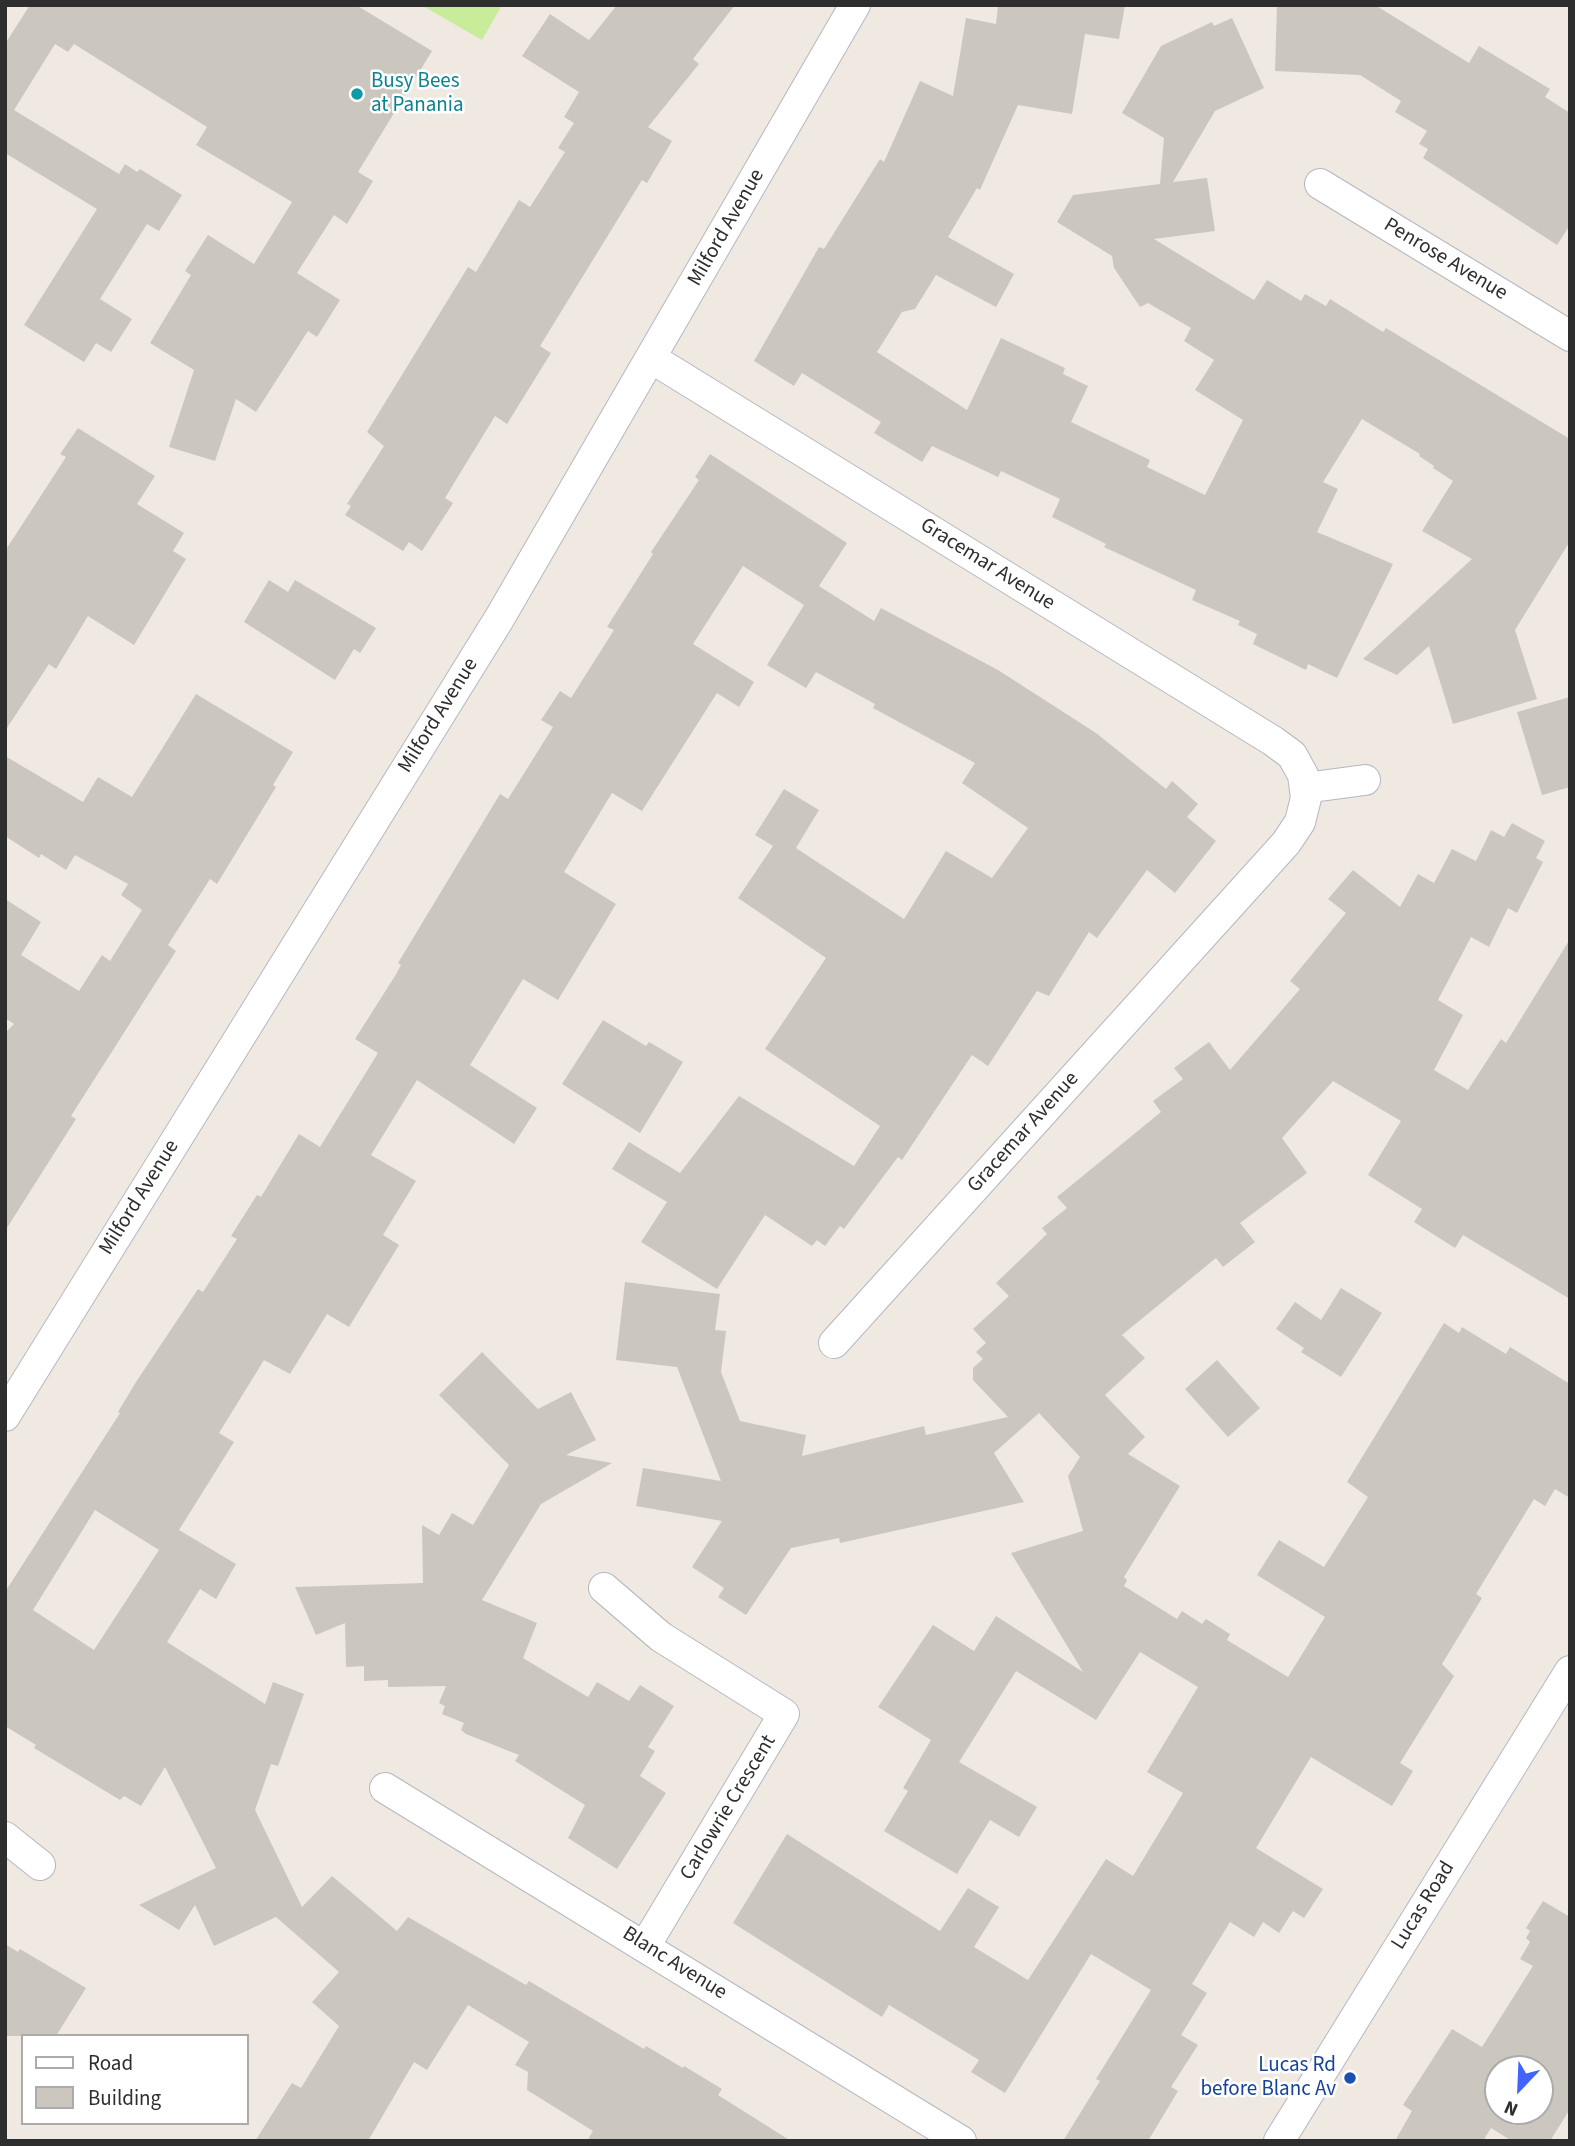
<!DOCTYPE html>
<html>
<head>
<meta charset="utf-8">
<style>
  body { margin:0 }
  #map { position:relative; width:1575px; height:2146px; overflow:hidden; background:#efe9e1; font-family:"Source Sans 3",sans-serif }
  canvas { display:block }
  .frame { position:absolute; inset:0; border:7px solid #2e2e2e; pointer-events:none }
  .legend { position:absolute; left:21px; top:2034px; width:228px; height:91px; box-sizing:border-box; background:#fff; border:2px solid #ababab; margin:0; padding:9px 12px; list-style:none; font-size:21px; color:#2e2e2e }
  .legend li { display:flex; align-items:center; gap:14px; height:35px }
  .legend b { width:35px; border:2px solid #ababab }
  .north { position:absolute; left:1484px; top:2055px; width:70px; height:70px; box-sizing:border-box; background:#fff; border:2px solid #ababab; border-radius:50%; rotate:203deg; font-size:19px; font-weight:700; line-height:28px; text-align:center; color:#2e2e2e }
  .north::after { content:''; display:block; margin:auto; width:24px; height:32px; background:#4264fb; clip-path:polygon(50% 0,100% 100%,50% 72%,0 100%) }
</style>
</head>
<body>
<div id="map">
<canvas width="1575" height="2146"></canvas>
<div class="frame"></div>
<ul class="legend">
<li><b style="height:9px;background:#fff"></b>Road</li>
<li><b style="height:19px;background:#cbc7bf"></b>Building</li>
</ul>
<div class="north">N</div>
</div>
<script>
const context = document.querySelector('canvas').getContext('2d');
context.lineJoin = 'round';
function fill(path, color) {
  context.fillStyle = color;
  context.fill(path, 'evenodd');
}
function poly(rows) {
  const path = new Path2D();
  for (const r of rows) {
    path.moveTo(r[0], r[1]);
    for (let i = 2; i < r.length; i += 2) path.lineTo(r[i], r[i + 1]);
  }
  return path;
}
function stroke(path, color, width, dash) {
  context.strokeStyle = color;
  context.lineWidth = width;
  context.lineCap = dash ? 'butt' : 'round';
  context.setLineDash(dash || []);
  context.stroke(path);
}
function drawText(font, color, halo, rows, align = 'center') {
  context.font = font + ' "Source Sans 3",sans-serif';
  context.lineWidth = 5;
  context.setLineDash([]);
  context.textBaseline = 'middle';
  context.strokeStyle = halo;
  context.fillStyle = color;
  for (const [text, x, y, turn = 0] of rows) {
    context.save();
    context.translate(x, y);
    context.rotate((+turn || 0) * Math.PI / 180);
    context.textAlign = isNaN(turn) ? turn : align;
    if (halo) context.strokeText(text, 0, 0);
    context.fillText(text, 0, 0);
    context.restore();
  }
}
fill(poly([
  [421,5,502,5,482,40]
]), '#c9ec9a');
fill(poly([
  [30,5,356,5,432,51,358,172,373,181,347,224,334,215,297,273,340,300,317,337,308,331,256,412,236,399,215,461,169,447,194,370,150,343,191,275,185,271,208,235,254,264,292,202,196,145,207,127,74,44,68,52,55,44,14,110,119,174,125,164,137,172,140,169,182,195,159,231,147,224,100,299,132,319,111,352,96,343,84,362,24,325,97,209,5,153,5,44],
  [617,5,735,5,693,59,699,64,648,127,672,141,647,183,642,180,540,346,551,353,507,424,495,416,445,498,453,503,422,551,409,542,403,551,345,515,351,506,347,504,384,446,367,432,468,267,476,272,519,200,530,207,565,152,558,148,574,123,564,117,579,92,522,56,550,14,589,40],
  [998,5,1125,5,1119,39,1085,34,1072,114,1018,105,980,190,977,188,948,237,1014,274,996,307,936,275,915,309,902,312,877,352,967,410,1001,338,1065,368,1063,374,1088,386,1071,422,1150,460,1147,467,1205,495,1243,420,1195,390,1214,360,1184,341,1191,328,1148,303,1140,307,1114,268,1112,256,1057,222,1073,195,1160,184,1164,138,1122,113,1161,46,1212,22,1214,26,1232,18,1264,88,1215,111,1173,182,1207,178,1215,231,1154,239,1254,300,1267,280,1301,301,1305,294,1326,306,1330,299,1383,332,1386,328,1570,439,1570,541,1515,630,1537,699,1453,724,1429,646,1397,675,1363,659,1472,559,1422,531,1453,481,1433,468,1434,466,1419,456,1420,454,1362,419,1323,482,1338,489,1317,532,1393,564,1337,678,1308,664,1306,670,1253,644,1257,634,1238,625,1240,621,1192,600,1196,590,1104,547,1106,544,1052,517,1060,499,1001,471,998,477,932,446,922,462,874,433,881,422,802,373,794,386,754,361,819,247,824,249,880,159,884,162,920,81,953,96,966,18,996,24],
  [1277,5,1375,5,1469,63,1479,46,1550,89,1545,97,1570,113,1570,225,1557,245,1423,158,1428,149,1419,144,1427,131,1395,112,1401,101,1360,75,1275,71],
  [78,428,155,476,137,504,184,533,173,551,186,559,134,645,88,616,56,669,49,664,5,731,5,551,66,457,60,454],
  [710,454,847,543,819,586,874,621,881,608,998,670,1096,733,1166,789,1172,781,1198,804,1187,817,1216,841,1175,893,1147,870,1097,938,1089,932,1049,996,1037,991,988,1066,972,1055,902,1160,898,1157,844,1229,840,1226,825,1246,817,1240,812,1246,765,1215,717,1289,641,1242,667,1202,612,1169,629,1142,680,1173,739,1096,854,1166,880,1126,765,1049,826,958,738,898,773,846,755,835,784,789,819,810,796,848,904,919,946,851,992,878,1028,828,962,783,975,763,873,708,875,704,816,672,806,688,767,665,804,605,743,566,693,644,754,682,739,707,717,693,642,811,612,793,564,872,616,904,558,1000,523,979,470,1065,537,1108,514,1144,417,1080,371,1155,416,1181,383,1235,399,1245,349,1327,327,1314,290,1374,264,1360,219,1433,234,1442,179,1530,236,1564,216,1599,200,1589,167,1642,265,1704,273,1682,304,1694,278,1766,271,1764,255,1810,302,1907,332,1876,397,1931,408,1917,526,1985,529,1981,644,2049,646,2046,683,2068,684,2066,722,2089,718,2095,791,2141,587,2141,593,2131,527,2090,528,2072,515,2065,529,2042,468,2005,427,2070,414,2062,368,2141,255,2141,292,2083,301,2088,339,2026,312,2002,339,1972,276,1917,214,1946,195,1905,179,1930,139,1905,216,1868,165,1767,141,1806,124,1796,120,1800,34,1748,36,1745,5,1726,5,1592,120,1413,118,1412,136,1382,198,1289,203,1292,237,1239,231,1236,257,1195,261,1197,299,1134,320,1147,378,1053,355,1039,395,976,401,965,398,963,500,794,508,799,553,727,541,720,560,691,571,698,614,630,607,627,653,554,651,552,699,480,695,477],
  [95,1510,159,1550,94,1650,33,1610],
  [269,580,288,592,295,580,376,628,360,653,354,649,335,680,244,622],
  [196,694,293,752,273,785,276,787,217,884,210,879,168,945,176,951,71,1116,76,1119,5,1231,5,1033,14,1024,5,1018,5,899,41,922,21,955,79,991,102,955,110,961,142,910,121,895,128,884,75,855,66,870,41,854,39,858,5,836,5,756,83,802,98,777,132,797],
  [1570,697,1570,787,1542,795,1517,712],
  [1512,823,1545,841,1536,858,1543,862,1517,913,1508,908,1489,947,1471,937,1438,1000,1463,1015,1434,1070,1468,1090,1501,1039,1506,1043,1570,939,1570,1299,1463,1235,1455,1248,1414,1222,1422,1209,1368,1175,1401,1121,1333,1081,1282,1138,1307,1173,1240,1223,1255,1242,1223,1267,1216,1258,1122,1335,1145,1358,1105,1395,1145,1437,1128,1454,1180,1486,1124,1577,1127,1580,1124,1586,1177,1619,1182,1611,1202,1624,1206,1619,1230,1634,1227,1640,1288,1677,1325,1617,1257,1575,1279,1540,1324,1567,1368,1497,1347,1482,1444,1323,1459,1333,1462,1327,1506,1354,1510,1347,1570,1384,1570,1498,1555,1489,1545,1506,1534,1499,1476,1594,1482,1598,1442,1664,1454,1676,1400,1763,1413,1771,1392,1806,1311,1757,1256,1848,1323,1889,1304,1918,1293,1911,1279,1933,1263,1922,1254,1937,1230,1922,1192,1984,1207,1993,1181,2035,1198,2045,1171,2087,1178,2091,1148,2141,1063,2141,1100,2081,1096,2079,1151,1990,1091,1954,1005,2093,971,2072,979,2060,889,2005,882,2017,733,1923,787,1834,940,1931,968,1888,999,1907,974,1947,1028,1980,1106,1859,1133,1876,1183,1793,1147,1772,1198,1687,1140,1652,1096,1720,1016,1671,959,1762,1037,1807,1019,1837,990,1820,957,1874,884,1831,908,1791,903,1788,931,1740,878,1707,933,1625,974,1651,996,1616,1083,1672,1011,1553,1083,1531,1068,1476,1080,1457,1039,1413,994,1453,1024,1502,840,1543,839,1538,791,1548,746,1615,718,1597,724,1588,692,1567,722,1521,636,1506,643,1468,721,1481,677,1367,616,1360,625,1282,720,1294,715,1330,726,1331,721,1372,740,1421,806,1435,802,1456,924,1426,926,1435,1008,1417,973,1380,973,1368,983,1359,976,1352,986,1343,973,1329,1009,1296,996,1283,1047,1234,1042,1228,1067,1208,1057,1197,1161,1112,1153,1101,1183,1079,1174,1068,1209,1042,1230,1070,1300,989,1290,981,1346,913,1328,899,1353,870,1400,907,1418,874,1434,883,1452,849,1476,861,1491,830,1504,837],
  [603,1020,646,1046,649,1042,683,1062,640,1133,562,1084],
  [1341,1288,1382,1313,1341,1377,1301,1352,1304,1348,1276,1329,1295,1302,1321,1320],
  [482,1352,538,1409,571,1392,596,1440,566,1455,612,1463,541,1504,482,1600,537,1623,523,1658,588,1697,597,1682,629,1701,640,1685,674,1706,648,1747,655,1751,640,1776,666,1793,617,1869,568,1838,585,1805,515,1761,519,1755,466,1734,461,1730,464,1723,442,1714,445,1706,439,1703,446,1686,388,1687,388,1680,364,1681,364,1666,346,1667,345,1623,316,1635,295,1587,423,1583,422,1525,439,1535,452,1513,473,1525,509,1465,439,1395],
  [1217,1360,1260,1408,1228,1437,1185,1389],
  [1543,1901,1570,1917,1570,2109,1550,2141,1512,2141,1491,2128,1483,2141,1395,2141,1412,2111,1403,2105,1452,2029,1482,2047,1533,1966,1520,1959,1530,1942,1526,1938,1530,1931,1526,1928],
  [1498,2069,1540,2069,1540,2111,1498,2111],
  [5,1944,18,1952,20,1949,86,1988,56,2036,5,2036]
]), '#cbc7bf');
const street = poly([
  [1320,184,1570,336],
  [651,358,1273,741,1292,755,1303,775,1306,798,1300,822,1286,843,834,1343],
  [1305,788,1365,780],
  [5,1416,499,619,855,5],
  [604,1588,661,1637,784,1714,645,1946],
  [385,1788,961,2141],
  [5,1837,40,1865],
  [1279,2141,1570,1671]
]);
stroke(street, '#b4b7c1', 32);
stroke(street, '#fff', 30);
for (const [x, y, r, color] of [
  [357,94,7,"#0f9aa8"],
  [1350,2078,7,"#1a4fb4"]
]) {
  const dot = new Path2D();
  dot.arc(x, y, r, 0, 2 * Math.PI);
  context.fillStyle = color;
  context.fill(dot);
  stroke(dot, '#fff', 2.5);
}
drawText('21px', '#0d838f', '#fff', [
  ["Busy Bees",371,82],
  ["at Panania",371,106]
], 'left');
drawText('21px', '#2e2e2e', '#fff', [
  ["Milford Avenue",727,228,-60],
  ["Penrose Avenue",1445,260,31],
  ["Gracemar Avenue",987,565,32],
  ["Milford Avenue",439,716,-58],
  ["Gracemar Avenue",1024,1133,-48],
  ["Milford Avenue",140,1198,-58],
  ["Carlowrie Crescent",729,1808,-59],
  ["Lucas Road",1424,1906,-58],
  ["Blanc Avenue",674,1964,32]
]);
drawText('21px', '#164399', '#fff', [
  ["Lucas Rd",1336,2066],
  ["before Blanc Av",1336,2090]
], 'right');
</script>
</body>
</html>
